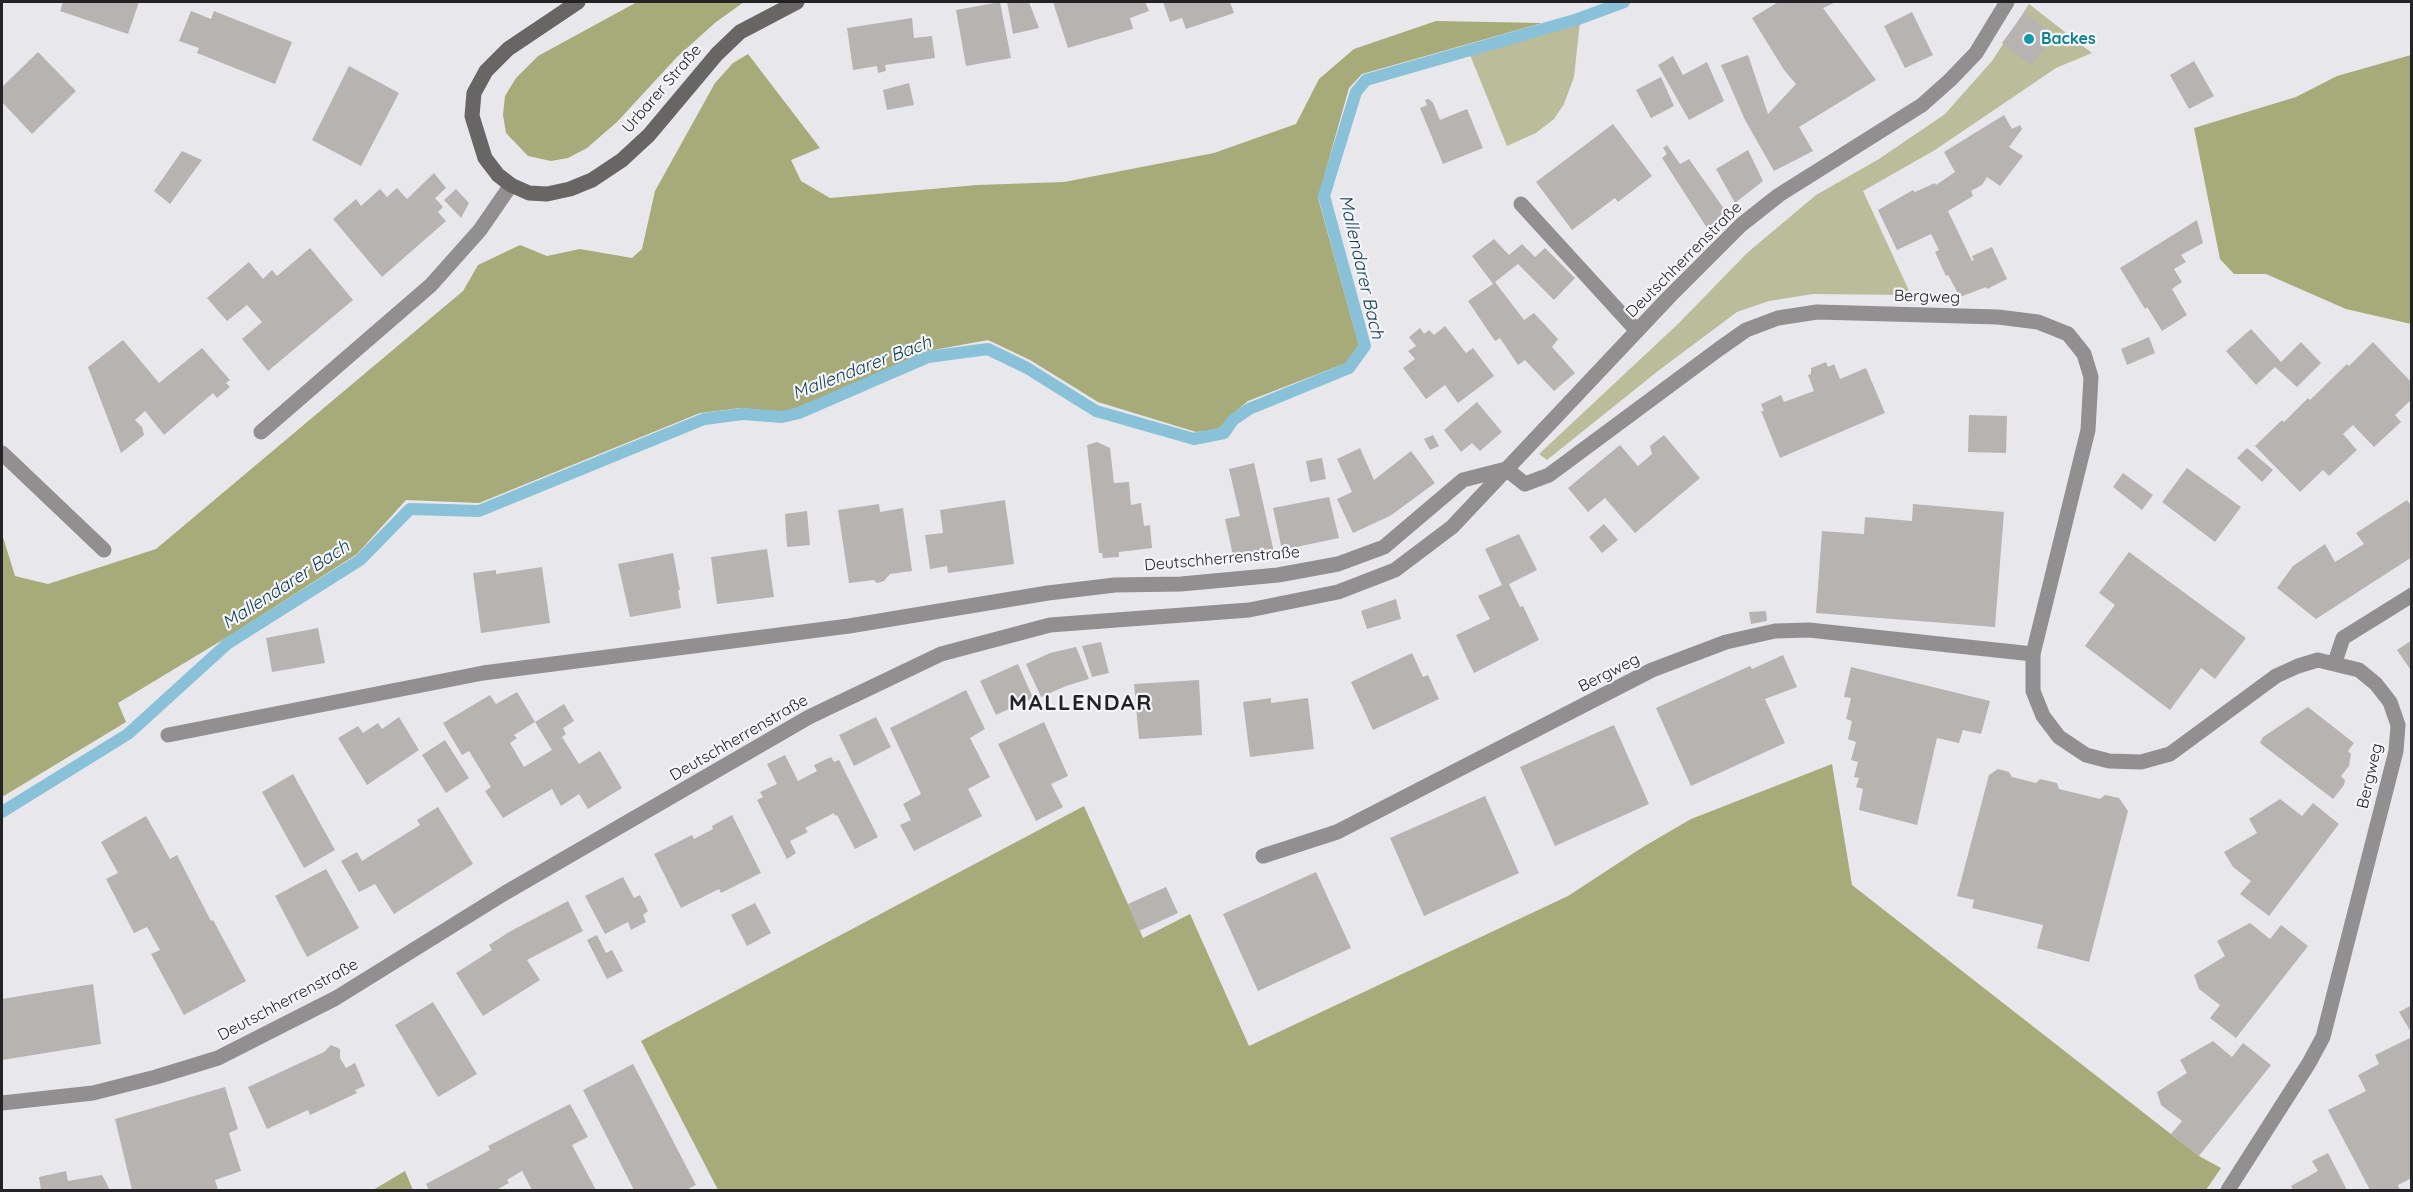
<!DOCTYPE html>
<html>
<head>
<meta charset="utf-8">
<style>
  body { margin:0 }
  #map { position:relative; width:2413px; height:1192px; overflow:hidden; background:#e8e8ec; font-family:Quicksand,sans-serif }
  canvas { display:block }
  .frame { position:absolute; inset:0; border:3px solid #232325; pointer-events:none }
</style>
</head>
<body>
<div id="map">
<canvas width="2413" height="1192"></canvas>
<div class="frame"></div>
</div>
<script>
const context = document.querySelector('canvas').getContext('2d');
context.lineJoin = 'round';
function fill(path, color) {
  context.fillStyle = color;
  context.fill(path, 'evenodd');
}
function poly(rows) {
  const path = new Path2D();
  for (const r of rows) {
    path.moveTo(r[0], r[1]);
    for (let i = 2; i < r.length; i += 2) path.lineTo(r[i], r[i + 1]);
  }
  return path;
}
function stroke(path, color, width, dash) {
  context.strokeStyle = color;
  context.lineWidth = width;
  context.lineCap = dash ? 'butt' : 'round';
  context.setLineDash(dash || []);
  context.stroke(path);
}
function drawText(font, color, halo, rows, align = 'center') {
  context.font = font + ' Quicksand,sans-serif';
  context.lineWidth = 4.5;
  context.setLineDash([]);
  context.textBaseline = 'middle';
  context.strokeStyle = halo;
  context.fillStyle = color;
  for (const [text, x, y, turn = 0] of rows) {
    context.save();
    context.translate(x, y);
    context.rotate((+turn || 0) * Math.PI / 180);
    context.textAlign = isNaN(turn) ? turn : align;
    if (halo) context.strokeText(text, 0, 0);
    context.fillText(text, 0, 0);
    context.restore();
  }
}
fill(poly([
  [2029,4,2092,53,2056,68,1935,150,1863,191,1911,295,1813,294,1769,301,1737,312,1658,371,1547,460,1539,454,1679,323,1747,253,1816,195,1879,159,1945,114,1992,61],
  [1580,22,1574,77,1564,104,1554,119,1536,133,1507,146,1470,55]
]), '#bbbd9a');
fill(poly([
  [637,2,744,2,716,22,677,57,617,122,587,148,568,158,551,161,528,156,506,133,503,115,505,96,516,78,538,56],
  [1436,21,1542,23,1362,74,1349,88,1318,198,1359,346,1346,363,1248,401,1228,418,1218,430,1196,432,1098,402,1030,360,988,340,928,351,798,408,781,412,741,408,700,413,479,503,406,500,357,554,234,633,118,703,126,722,2,797,2,534,15,576,48,584,156,549,463,291,478,265,520,245,547,256,580,249,632,258,642,249,655,191,715,83,733,63,748,54,820,148,791,160,801,181,830,198,977,185,1064,182,1214,153,1296,124,1319,79,1354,49],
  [2411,55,2411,324,2346,309,2266,274,2234,274,2220,259,2194,128,2296,97,2337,76],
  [1832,764,1852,885,2199,1156,2221,1168,2206,1190,718,1190,641,1041,1084,806,1143,938,1190,914,1249,1046,1568,896,1643,847,1691,819],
  [405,1171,413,1190,373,1190]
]), '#a7aa79');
stroke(poly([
  [2,812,128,734,227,644,360,560,410,509,479,511,704,419,743,414,782,417,799,413,928,357,988,349,1027,368,1096,411,1194,439,1224,433,1233,420,1249,409,1349,368,1365,346,1324,196,1356,92,1366,80,1578,19,1624,2]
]), '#89c1d9', 12);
fill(poly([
  [63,2,139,2,128,34,60,11],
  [1000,2,1011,58,966,66,956,10],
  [1007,2,1029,2,1039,28,1013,34],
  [1053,2,1145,2,1149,11,1130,18,1133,29,1068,48],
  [1163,2,1230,2,1234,13,1186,29,1182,18,1170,22],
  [1778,2,1836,2,1823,8,1876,80,1799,127,1813,151,1774,171,1745,120,1721,65,1748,55,1768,114,1796,84,1784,70,1752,18],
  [191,11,211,19,214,11,292,42,275,84,197,53,199,48,179,41],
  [1912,12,1933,55,1905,68,1884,26],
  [2024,13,2055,35,2032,66,2002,43],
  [912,18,914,38,932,36,935,58,885,65,886,71,878,73,877,66,853,70,847,28],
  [38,52,76,91,32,134,2,102,2,87],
  [1673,56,1683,75,1707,62,1724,101,1689,120,1658,65],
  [2194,61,2214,96,2189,109,2170,75],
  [349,66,399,93,361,166,312,140],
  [1661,77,1674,106,1651,118,1636,90],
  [909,83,914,105,887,110,883,90],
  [1429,99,1433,103,1440,120,1467,109,1483,148,1443,164,1420,108,1427,105,1425,100],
  [2004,115,2012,129,2020,125,2022,129,2009,147,2023,156,2000,186,1987,177,1982,185,1971,191,1973,196,1948,211,1972,261,1974,260,1972,256,1992,247,2007,279,1987,289,1986,287,1960,297,1948,275,1946,276,1935,252,1939,250,1931,234,1897,250,1878,210,1913,190,1915,192,1935,183,1936,185,1955,172,1944,152],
  [1613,124,1652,176,1618,202,1615,198,1572,230,1536,182],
  [1667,145,1680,164,1689,159,1727,213,1707,228,1662,158,1667,154,1663,148],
  [1748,150,1763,181,1735,203,1716,169],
  [182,151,202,160,170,204,154,191],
  [434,173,446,188,435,198,443,207,438,212,446,221,382,277,333,219,356,199,361,206,380,189,387,197,397,188,407,199],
  [456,189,469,203,461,218,444,200],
  [2197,220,2203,243,2181,255,2186,262,2174,269,2182,282,2172,289,2187,315,2162,331,2147,307,2145,309,2120,268],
  [1494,239,1509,255,1522,244,1535,257,1545,248,1575,278,1554,300,1518,264,1495,282,1524,320,1534,313,1558,339,1552,347,1575,373,1554,391,1525,360,1518,365,1500,338,1495,341,1468,301,1493,284,1472,256],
  [310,248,353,300,268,371,242,339,262,322,247,305,227,321,207,298,249,262,263,279,272,270,277,276],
  [1445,326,1466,353,1473,348,1494,376,1458,403,1445,385,1426,399,1403,368,1415,359,1408,351,1416,346,1409,337,1420,328,1424,334,1429,330,1434,335],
  [2251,329,2281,362,2301,342,2321,363,2297,387,2275,367,2256,385,2226,351],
  [2149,337,2155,353,2127,365,2121,349],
  [123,340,159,383,202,348,230,380,226,383,230,387,217,398,213,393,164,435,145,411,135,420,142,427,144,435,121,453,88,367],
  [2373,342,2412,383,2412,399,2395,415,2401,422,2374,447,2353,425,2343,434,2357,450,2329,476,2323,470,2300,492,2255,446,2282,420,2284,422,2308,398,2310,400,2347,364,2349,366],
  [1826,362,1828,367,1834,364,1840,379,1866,368,1885,413,1780,458,1761,411,1764,411,1761,404,1781,395,1784,402,1814,391,1808,375,1811,374,1811,368],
  [1477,402,1502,432,1480,451,1472,443,1461,452,1444,430],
  [1969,415,2007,416,2006,453,1968,452],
  [1433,435,1439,446,1430,450,1424,439],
  [1664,435,1700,478,1635,533,1605,498,1588,512,1568,488,1620,445,1638,466,1652,454,1650,446],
  [1097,442,1110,448,1114,483,1129,482,1131,505,1141,503,1144,526,1150,525,1152,548,1119,552,1119,557,1103,558,1102,553,1099,553,1087,445],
  [1360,448,1374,480,1411,451,1435,483,1390,516,1353,533,1337,499,1352,492,1337,459],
  [2247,448,2273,470,2262,482,2237,458],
  [1322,458,1326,479,1310,482,1306,461],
  [1254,463,1274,552,1234,560,1225,519,1240,516,1229,469],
  [2187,468,2241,507,2215,542,2162,502],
  [2123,473,2153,495,2142,510,2113,487],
  [1329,497,1339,538,1282,550,1273,508],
  [1005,500,1014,564,948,573,947,566,930,569,925,535,943,533,940,510],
  [2407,500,2412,507,2412,557,2316,619,2277,588,2293,566,2325,544,2335,562,2364,544,2356,533],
  [879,504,880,512,903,508,912,571,890,574,884,581,877,583,874,580,849,583,838,510],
  [1913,504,2004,512,1995,627,1816,613,1822,531,1864,534,1865,517,1912,521],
  [807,511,810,545,787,547,785,514],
  [1604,524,1618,540,1602,553,1589,537],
  [1519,534,1537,570,1509,584,1520,607,1523,606,1539,640,1474,673,1456,635,1490,619,1478,596,1502,585,1485,549],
  [767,549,774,597,717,604,711,557],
  [2129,552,2246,638,2215,679,2201,668,2170,710,2085,646,2115,605,2099,593],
  [673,553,680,590,678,590,681,608,630,617,618,564],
  [542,567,550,623,481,633,473,573,496,570,496,574],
  [1396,599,1401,619,1367,629,1361,611],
  [1766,611,1767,621,1751,624,1749,612],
  [318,628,325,663,272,672,266,638],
  [2412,640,2412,672,2397,650],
  [1101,642,1109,673,1092,677,1082,646],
  [1076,647,1089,679,1066,686,1041,697,1026,664,1050,653],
  [1412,653,1423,677,1428,675,1439,699,1373,730,1351,682],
  [1783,655,1797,687,1765,699,1785,743,1691,786,1656,708,1750,666,1752,669],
  [1018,664,1033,698,996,715,980,681],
  [1851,667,1990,701,1981,734,1963,730,1959,743,1937,738,1917,825,1859,810,1863,789,1856,787,1859,778,1854,777,1858,762,1851,760,1856,742,1848,739,1852,721,1846,719,1851,698,1844,697],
  [1199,680,1202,735,1139,739,1134,684],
  [966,690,985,729,970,738,990,777,968,789,982,816,914,851,900,825,911,820,903,804,921,794,890,728],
  [517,692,535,722,514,735,517,738,510,743,524,767,552,750,535,722,564,704,574,721,563,728,566,734,562,737,579,764,600,751,622,788,588,809,579,794,561,806,552,789,503,818,485,791,491,787,469,751,462,755,443,723,490,695,496,704],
  [1271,698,1271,703,1308,698,1314,749,1250,757,1243,702],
  [2308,707,2354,743,2348,751,2351,754,2349,766,2341,776,2345,780,2344,785,2333,799,2260,743,2263,737],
  [399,717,419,750,367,785,338,738,358,726,363,733,378,723,382,729],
  [876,717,891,747,854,766,839,735],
  [1044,722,1068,776,1051,784,1063,807,1036,821,998,744],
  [1614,725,1649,804,1555,846,1520,767],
  [445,740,469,778,446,793,422,755],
  [785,755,798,781,817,771,814,765,831,757,834,762,839,760,878,837,855,849,837,815,835,816,834,813,805,828,808,832,790,841,796,853,787,859,757,800,763,797,760,792,777,784,767,764],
  [1998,769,2009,772,2012,777,2036,783,2040,779,2057,783,2059,789,2100,799,2105,795,2119,798,2128,811,2089,962,2037,948,2043,925,1972,908,1974,900,1957,896,1989,775],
  [293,774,335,850,304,868,262,792],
  [1485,796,1519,873,1424,916,1390,838],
  [2280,799,2302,816,2313,803,2339,824,2269,916,2240,894,2251,881,2233,867,2224,852,2257,833,2249,819],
  [438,807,473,864,394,914,375,884,359,892,341,861,357,852,362,861,420,825,417,820],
  [732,815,761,873,721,893,719,889,681,908,654,854,692,835,694,839,713,829,712,826],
  [146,816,170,859,177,855,211,921,213,920,246,981,184,1015,151,954,160,950,147,927,134,933,106,879,118,873,101,842],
  [326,869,359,928,307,957,275,896],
  [1316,872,1351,948,1258,991,1223,914],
  [623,877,634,898,640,895,648,911,643,915,646,922,631,930,628,922,605,934,585,896],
  [1166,887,1178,913,1139,931,1128,904],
  [568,901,583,931,527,960,540,980,483,1016,456,973,492,950,489,945,509,932],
  [755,903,771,933,747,946,731,915],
  [2250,923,2270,939,2281,925,2308,946,2236,1038,2210,1018,2220,1005,2199,989,2194,975,2225,956,2217,941],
  [597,935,606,953,612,950,623,971,607,979,587,940],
  [93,984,101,1044,2,1060,2,999],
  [433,1002,477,1074,438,1097,395,1025],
  [2412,1005,2412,1034,2399,1012],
  [2412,1037,2412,1178,2398,1185,2400,1190,2370,1190,2328,1110,2366,1091,2358,1075,2379,1064,2375,1055],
  [2213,1041,2232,1057,2243,1043,2271,1065,2199,1156,2171,1134,2182,1121,2161,1105,2157,1092,2187,1073,2180,1060],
  [331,1045,340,1049,340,1058,346,1068,355,1063,365,1086,355,1090,357,1093,310,1115,308,1110,267,1129,248,1087,324,1052],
  [633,1064,696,1185,686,1190,634,1190,583,1090],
  [225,1087,238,1129,229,1133,241,1171,215,1180,218,1190,132,1190,115,1119],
  [570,1104,588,1137,572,1145,596,1190,532,1190,522,1171,507,1180,509,1183,496,1190,429,1190,426,1184,490,1150,488,1146],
  [2328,1153,2347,1190,2293,1190,2291,1186,2318,1171,2312,1161],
  [66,1171,68,1181,102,1175,110,1190,41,1190,39,1177]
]), '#b7b3b1');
stroke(poly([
  [1521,204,1637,331],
  [2,453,104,550],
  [2335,662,2343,638,2412,595],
  [168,735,483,673,849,626,1048,593,1115,585,1181,584,1278,575,1338,564,1384,547,1463,480,1506,469],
  [1263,856,1337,832,1652,670,1726,642,1775,631,1809,630,2033,654]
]), '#918f8f', 15);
stroke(poly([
  [261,432,431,285,480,230,511,185],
  [1506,469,1525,484,1549,475,1719,349,1746,330,1778,318,1817,312,1998,317,2038,322,2068,334,2084,354,2091,377,2088,430,2033,654,2033,691,2043,716,2059,737,2086,755,2109,761,2141,762,2170,754,2276,676,2298,666,2318,660,2359,670,2376,684,2390,702,2398,725,2396,751,2323,1037,2309,1063,2228,1190],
  [2,1103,93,1093,156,1077,218,1058,336,998,505,893,809,717,941,654,1050,625,1249,610,1338,592,1395,570,1452,527,1669,297,1741,225,1779,195,1922,105,1950,80,1976,53,2007,2]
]), '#918f8f', 15);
stroke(poly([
  [578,2,508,49,486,71,474,93,472,116,485,158,498,175,511,185,529,193,547,194,570,189,592,180,622,160,649,135,717,54,740,32,797,2]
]), '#686565', 15);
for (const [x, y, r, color] of [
  [2029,39,6,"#0f9aa8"]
]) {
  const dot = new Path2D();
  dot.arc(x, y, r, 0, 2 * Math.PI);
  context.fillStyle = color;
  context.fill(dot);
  stroke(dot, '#f5f5f9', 2);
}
drawText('bold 16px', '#0d838f', '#f5f5f9', [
  ["Backes",2041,39]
], 'left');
drawText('16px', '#232325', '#f5f5f9', [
  ["Urbarer Straße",662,89,-49],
  ["Deutschherrenstraße",1684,260,-45],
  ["Bergweg",1927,297,2],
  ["Deutschherrenstraße",1222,559,-5],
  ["Bergweg",1609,673,-27],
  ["Deutschherrenstraße",739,738,-30],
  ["Bergweg",2370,776,-77],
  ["Deutschherrenstraße",288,1000,-28]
]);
drawText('italic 18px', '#0b3c4d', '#f5f5f9', [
  ["Mallendarer Bach",1361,267,77],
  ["Mallendarer Bach",862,368,-21],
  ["Mallendarer Bach",286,585,-33]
]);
context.letterSpacing = '1.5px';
drawText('bold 22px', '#232325', '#f5f5f9', [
  ["MALLENDAR",1081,703]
]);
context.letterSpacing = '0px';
</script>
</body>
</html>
